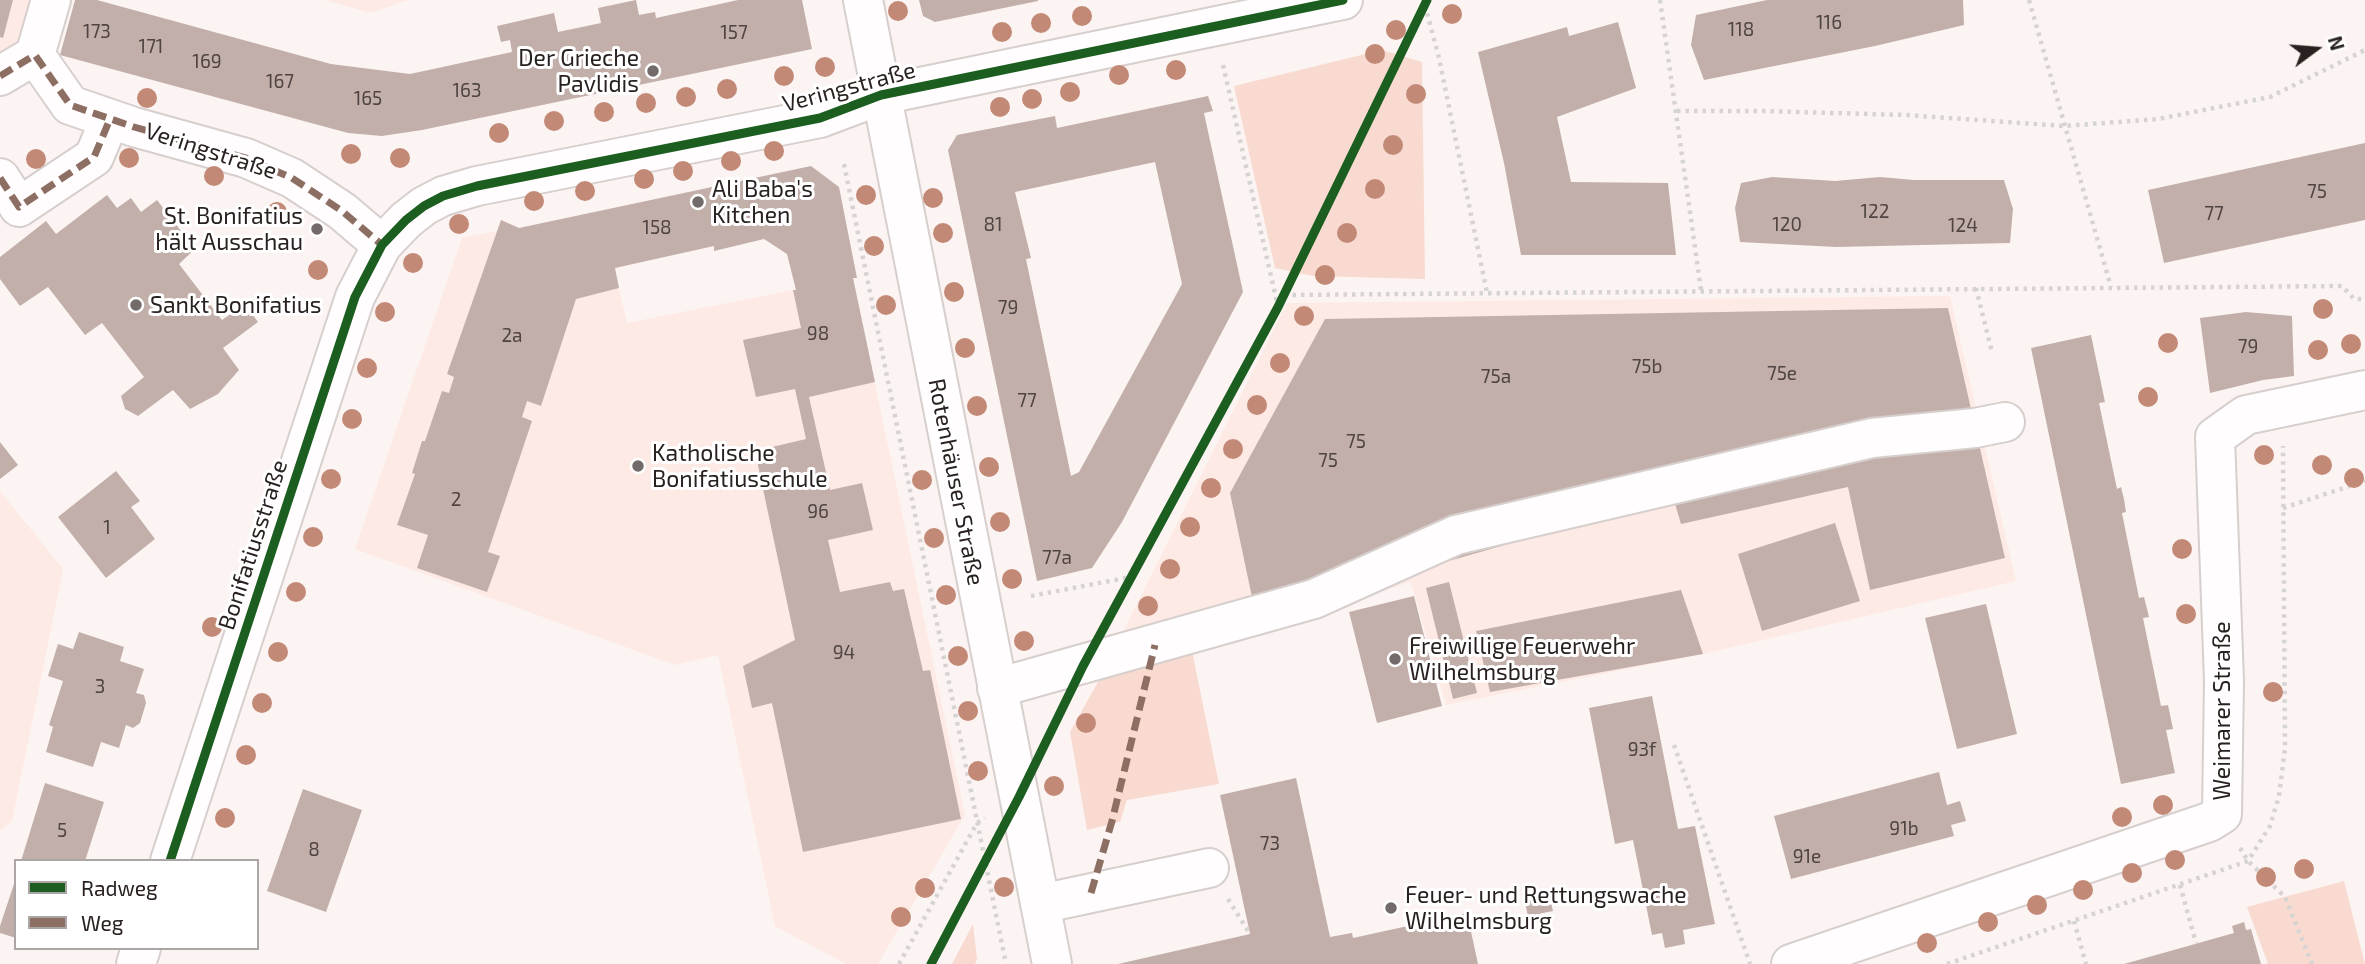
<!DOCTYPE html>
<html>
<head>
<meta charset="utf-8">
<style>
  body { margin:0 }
  #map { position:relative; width:2365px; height:964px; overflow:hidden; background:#fcf4f2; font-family:"Exo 2",sans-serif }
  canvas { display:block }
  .legend { position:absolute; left:14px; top:859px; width:245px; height:91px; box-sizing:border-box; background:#fff; border:2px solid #a9a6a5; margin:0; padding:9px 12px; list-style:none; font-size:21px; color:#29211f }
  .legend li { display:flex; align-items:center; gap:14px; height:35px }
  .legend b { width:35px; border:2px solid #a9a6a5 }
  .north { position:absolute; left:2281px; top:14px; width:70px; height:70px; -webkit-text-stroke:5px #fff; paint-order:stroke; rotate:74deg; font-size:19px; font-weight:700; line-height:28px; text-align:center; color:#29211f }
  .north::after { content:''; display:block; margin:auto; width:24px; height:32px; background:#29211f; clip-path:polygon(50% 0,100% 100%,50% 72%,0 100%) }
</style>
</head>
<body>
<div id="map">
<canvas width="2365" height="964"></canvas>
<ul class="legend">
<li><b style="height:9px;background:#1b5e20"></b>Radweg</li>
<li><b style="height:9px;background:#8d6e63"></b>Weg</li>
</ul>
<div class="north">N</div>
</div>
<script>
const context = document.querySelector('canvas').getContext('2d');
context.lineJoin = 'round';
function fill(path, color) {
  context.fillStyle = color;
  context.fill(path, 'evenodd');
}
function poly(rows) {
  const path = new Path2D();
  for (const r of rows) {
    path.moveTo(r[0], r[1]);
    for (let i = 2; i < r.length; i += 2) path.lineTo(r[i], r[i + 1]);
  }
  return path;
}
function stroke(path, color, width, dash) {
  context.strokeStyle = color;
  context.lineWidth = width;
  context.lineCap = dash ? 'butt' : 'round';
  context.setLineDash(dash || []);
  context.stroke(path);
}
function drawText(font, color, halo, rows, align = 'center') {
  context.font = font + ' "Exo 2",sans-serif';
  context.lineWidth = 6;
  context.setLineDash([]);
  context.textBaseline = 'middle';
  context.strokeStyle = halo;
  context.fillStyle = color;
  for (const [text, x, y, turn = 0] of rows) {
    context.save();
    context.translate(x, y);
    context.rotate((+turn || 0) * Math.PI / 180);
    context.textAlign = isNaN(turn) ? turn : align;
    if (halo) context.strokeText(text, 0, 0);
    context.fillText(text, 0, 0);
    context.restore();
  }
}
fill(poly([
  [0,0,64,0,49,60,0,96],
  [324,0,408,0,371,13],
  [600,211,627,323,853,278,965,815,878,964,846,964,775,926,718,655,675,665,355,549,462,238,497,231,501,220,519,228],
  [1950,296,2016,581,1703,654,1446,705,1411,582,1099,680,1287,303],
  [0,491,63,569,12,821,0,830]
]), '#feeae4');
fill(poly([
  [1382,50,1422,62,1425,279,1313,276,1275,268,1234,86],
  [1192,651,1219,784,1127,800,1120,822,1087,830,1070,732,1099,680],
  [2344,881,2365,964,2268,964,2247,907],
  [973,924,977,959,975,964,952,964]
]), '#f8dad0');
fill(poly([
  [0,0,13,0,3,38,0,37],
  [75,0,97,0,331,64,410,74,512,52,510,40,501,42,497,26,554,13,558,32,601,23,598,8,636,0,639,15,655,12,656,18,738,0,802,0,812,49,422,130,382,136,348,133,60,55],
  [919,0,1038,0,1038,1,935,22,923,16],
  [1767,0,1963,0,1964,25,1875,46,1704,80,1691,45,1696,15],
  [1618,22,1636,88,1557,117,1571,182,1668,183,1676,255,1521,255,1504,163,1478,52,1567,27,1569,36],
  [1208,96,1213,111,1204,113,1243,292,1122,522,1092,568,1037,581,948,150,957,135,1055,116,1057,128],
  [1155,162,1182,284,1079,472,1071,476,1026,259,1031,258,1015,192],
  [2365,143,2365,220,2164,263,2148,190],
  [811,166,839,187,857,278,853,278,875,382,809,397,830,490,862,483,873,530,828,540,840,592,890,582,893,591,904,589,923,671,930,670,961,819,803,852,772,703,752,708,743,666,795,640,755,451,806,439,795,389,756,397,743,340,801,328,793,290,796,290,787,254,764,239,714,251,714,246,615,268,619,288,576,299,541,406,527,401,522,417,532,421,488,552,500,556,487,592,417,568,428,535,397,525,415,474,412,473,422,441,425,441,442,391,449,393,454,377,447,374,501,220,519,228],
  [1772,177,1835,181,1880,177,1914,180,2004,180,2013,209,2010,243,1836,247,1740,242,1735,208,1741,183],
  [107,195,117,208,131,198,141,212,157,200,195,249,179,264,222,320,245,304,258,322,223,348,239,370,218,394,190,409,173,390,138,416,125,409,121,396,144,377,102,323,85,335,48,287,20,306,0,279,0,257,46,221,56,234],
  [1948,308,2005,558,1870,590,1848,487,1681,524,1673,497,1256,616,1230,493,1325,319],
  [2246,312,2292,316,2294,376,2263,380,2210,393,2200,318],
  [2091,335,2105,402,2099,403,2117,489,2121,487,2124,499,2126,512,2122,513,2139,598,2144,597,2149,617,2143,618,2161,706,2168,705,2173,729,2166,730,2175,773,2121,784,2031,348],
  [0,442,18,465,0,479],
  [116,471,140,501,131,507,155,539,106,578,58,517],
  [1835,523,1860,601,1762,631,1738,554],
  [1449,582,1477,693,1453,699,1426,588],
  [1681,590,1703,654,1490,692,1476,631],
  [1414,596,1442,706,1377,723,1349,612],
  [1986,604,2017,734,1957,749,1925,618],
  [79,632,124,647,120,661,144,669,136,693,144,695,146,703,140,723,133,728,126,725,119,748,101,742,93,767,46,752,53,727,49,725,63,681,48,676,58,644,73,649],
  [1652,696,1678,829,1695,826,1715,924,1683,930,1685,944,1665,948,1662,933,1652,935,1633,840,1615,844,1589,708],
  [1939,772,1947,805,1960,801,1966,821,1951,825,1954,836,1791,879,1774,816],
  [1296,778,1330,937,1352,933,1353,938,1467,913,1478,964,1118,964,1250,934,1220,795],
  [45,783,104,802,85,861,21,861],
  [303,789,362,810,326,912,267,891],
  [16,878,16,938,0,933,0,926],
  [1549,894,1553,911,1528,916,1524,898],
  [2244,922,2246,930,2251,929,2261,964,2124,964,2234,933,2232,926]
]), '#c2afaa');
const minor = poly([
  [863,0,1052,964],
  [35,55,51,0],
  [0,76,35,55,70,105,134,127,246,158,292,178,342,211,382,245],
  [0,178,19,207,94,157,110,119],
  [997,688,1314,599,1456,535,1872,438,1975,428,2005,422],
  [170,861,355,297,382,245,406,220,424,206,443,196,477,186,820,118,881,95,1343,0],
  [1040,904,1209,868],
  [136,964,141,948],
  [1791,964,2209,822,2222,814,2224,681,2215,437,2246,415,2365,390]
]);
stroke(minor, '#d6cfcd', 42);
stroke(poly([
  [1660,0,1701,290],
  [2029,0,2111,287],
  [1425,5,1439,58,1487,293],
  [1223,65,1278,307],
  [1677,111,1762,111,1906,115,2064,126,2158,119,2270,97,2365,50],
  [844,164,1006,964],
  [1976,288,1992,352],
  [1284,295,2342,286,2354,299,2365,299],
  [2283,508,2365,481],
  [1031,596,1131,577],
  [1674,745,1750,964],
  [2240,848,2248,861,2285,897,2312,964],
  [2180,885,2196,943],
  [1228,899,1250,934],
  [2074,921,2086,964],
  [899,964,977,823,985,818],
  [1947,964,2248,861,2270,826,2279,796,2285,748,2283,446]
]), '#d6d4d3', 4.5, [3.5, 5]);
stroke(minor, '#fffdfd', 38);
stroke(poly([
  [0,76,35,55,70,105,134,127,246,158,292,178,342,211,382,245],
  [0,178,19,207,94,157,110,119],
  [1091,893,1112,821,1155,645]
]), '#8d6e63', 7, [14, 7]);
stroke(poly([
  [170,861,355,297,382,245,406,220,424,206,443,196,477,186,820,118,881,95,1343,0],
  [931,964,1019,797,1083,666,1278,307,1427,0]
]), '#1b5e20', 9);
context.fillStyle = '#c38977';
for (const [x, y] of [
  [898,11],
  [1452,14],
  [1082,16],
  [1041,23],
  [1396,30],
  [1002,32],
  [1375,54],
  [825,67],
  [1176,70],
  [1119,75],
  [784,76],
  [727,89],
  [1070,92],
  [1416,94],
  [686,97],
  [147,98],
  [1032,99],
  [646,103],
  [1000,107],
  [604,112],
  [554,121],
  [499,133],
  [1393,145],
  [774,151],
  [351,154],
  [129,158],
  [400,158],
  [36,159],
  [731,161],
  [683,171],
  [214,176],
  [644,179],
  [1375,189],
  [585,191],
  [866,195],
  [933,198],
  [534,201],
  [277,212],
  [459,224],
  [943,233],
  [1347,233],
  [874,246],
  [413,263],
  [318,270],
  [1325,275],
  [954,292],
  [886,305],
  [2323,309],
  [385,312],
  [1304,316],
  [2168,343],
  [2351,344],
  [965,348],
  [2318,350],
  [1280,363],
  [367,368],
  [2148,397],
  [1257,405],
  [977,406],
  [352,419],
  [1233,449],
  [2264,455],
  [2322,465],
  [989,467],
  [2354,478],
  [331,479],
  [922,480],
  [1211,488],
  [1000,522],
  [1190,527],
  [313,537],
  [934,538],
  [2182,549],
  [1170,569],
  [1012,579],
  [296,592],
  [946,595],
  [1148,606],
  [2186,614],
  [212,627],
  [1024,641],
  [278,652],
  [958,656],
  [2273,692],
  [262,703],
  [968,711],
  [1086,723],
  [246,755],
  [978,771],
  [1054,786],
  [2163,805],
  [2122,817],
  [225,818],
  [2175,860],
  [2304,869],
  [2132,873],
  [2266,877],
  [1004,887],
  [925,888],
  [2083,890],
  [2037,905],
  [901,917],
  [1988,922],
  [1927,943]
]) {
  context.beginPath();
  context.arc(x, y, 10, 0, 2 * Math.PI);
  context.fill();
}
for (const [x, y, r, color] of [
  [653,71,7,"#736b69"],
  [698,202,7,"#736b69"],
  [317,229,7,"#736b69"],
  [136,305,7,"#736b69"],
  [638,466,7,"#736b69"],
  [1395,659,7,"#736b69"],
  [1391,908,7,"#736b69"]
]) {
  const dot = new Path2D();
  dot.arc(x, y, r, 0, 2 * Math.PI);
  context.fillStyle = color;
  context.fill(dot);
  stroke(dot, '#fff', 2.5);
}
drawText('19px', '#4f4442', null, [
  ["116",1829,23],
  ["118",1741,30],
  ["173",97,32],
  ["157",734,33],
  ["171",151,47],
  ["169",207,62],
  ["167",280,82],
  ["163",467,91],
  ["165",368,99],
  ["75",2317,192],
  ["122",1875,212],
  ["77",2214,214],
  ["81",993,225],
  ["120",1787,225],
  ["124",1963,226],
  ["158",657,228],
  ["79",1008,308],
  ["98",818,334],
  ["2a",512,336],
  ["79",2248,347],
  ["75b",1647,367],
  ["75e",1782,374],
  ["75a",1496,377],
  ["77",1027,401],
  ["75",1356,442],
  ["75",1328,461],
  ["2",456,500],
  ["96",818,512],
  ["1",107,528],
  ["77a",1057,558],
  ["94",844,653],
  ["3",100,687],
  ["93f",1642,750],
  ["91b",1904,829],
  ["5",62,831],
  ["73",1270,844],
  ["8",314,850],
  ["91e",1807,857]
]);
drawText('23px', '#29211f', '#fff', [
  ["Der Grieche",639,58,"right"],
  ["Pavlidis",639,84,"right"],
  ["Ali Baba's",712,189],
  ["Kitchen",712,215],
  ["St. Bonifatius",303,216,"right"],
  ["hält Ausschau",303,242,"right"],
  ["Sankt Bonifatius",150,305],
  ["Katholische",652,453],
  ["Bonifatiusschule",652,479],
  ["Freiwillige Feuerwehr",1409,646],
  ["Wilhelmsburg",1409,672],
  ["Feuer- und Rettungswache",1405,895],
  ["Wilhelmsburg",1405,921]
], 'left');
drawText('23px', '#29211f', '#fff', [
  ["Veringstraße",849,87,-15],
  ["Veringstraße",211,151,18],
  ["Rotenhäuser Straße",956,482,79],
  ["Bonifatiusstraße",253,545,-72],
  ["Weimarer Straße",2222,711,-90]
]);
</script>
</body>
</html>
